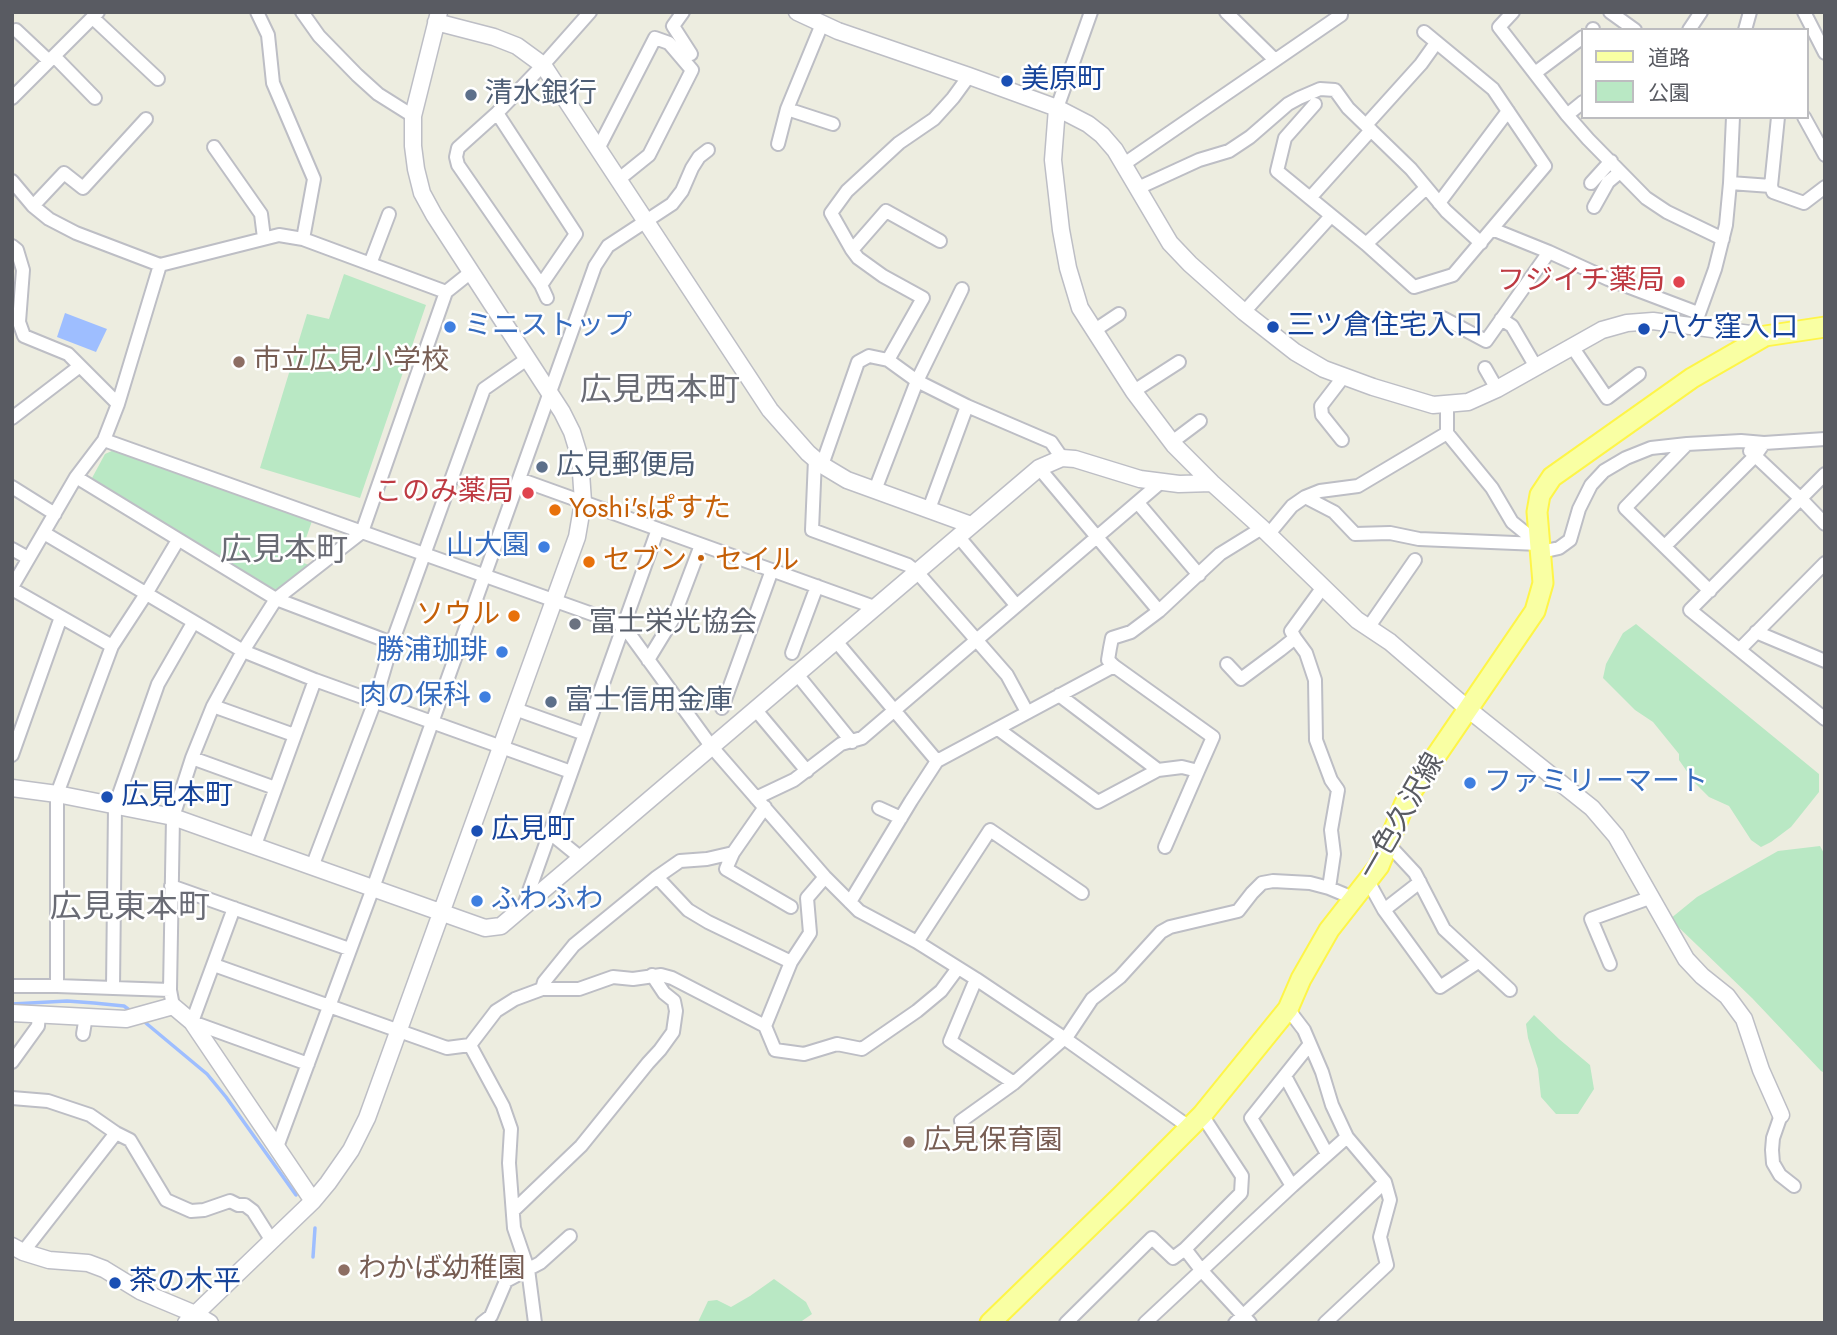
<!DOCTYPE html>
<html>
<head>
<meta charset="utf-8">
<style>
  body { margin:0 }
  #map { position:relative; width:1837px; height:1335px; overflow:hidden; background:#edede0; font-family:Jost,"Noto Sans JP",sans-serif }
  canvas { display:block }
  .frame { position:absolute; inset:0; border:14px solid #595b62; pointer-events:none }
  .legend { position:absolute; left:1581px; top:28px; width:228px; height:91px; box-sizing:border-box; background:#fff; border:2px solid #bdbdc0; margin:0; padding:9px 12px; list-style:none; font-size:21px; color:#595b62 }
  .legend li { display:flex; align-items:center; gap:14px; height:35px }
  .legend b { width:35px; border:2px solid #bdbdc0 }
</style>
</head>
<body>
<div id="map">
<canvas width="1837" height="1335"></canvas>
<div class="frame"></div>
<ul class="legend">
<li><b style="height:9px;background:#f9ffa3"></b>道路</li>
<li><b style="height:19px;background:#b9e8c4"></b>公園</li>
</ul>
</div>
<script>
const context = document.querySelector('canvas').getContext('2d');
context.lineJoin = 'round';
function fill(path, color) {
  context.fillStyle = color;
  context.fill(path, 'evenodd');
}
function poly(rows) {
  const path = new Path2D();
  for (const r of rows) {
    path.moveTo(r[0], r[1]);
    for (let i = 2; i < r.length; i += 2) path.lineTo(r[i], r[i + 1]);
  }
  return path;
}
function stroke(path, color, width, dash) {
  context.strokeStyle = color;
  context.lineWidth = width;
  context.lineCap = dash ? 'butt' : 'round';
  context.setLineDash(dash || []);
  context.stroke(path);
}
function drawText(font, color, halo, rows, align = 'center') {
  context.font = font + ' Jost,"Noto Sans JP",sans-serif';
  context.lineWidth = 5;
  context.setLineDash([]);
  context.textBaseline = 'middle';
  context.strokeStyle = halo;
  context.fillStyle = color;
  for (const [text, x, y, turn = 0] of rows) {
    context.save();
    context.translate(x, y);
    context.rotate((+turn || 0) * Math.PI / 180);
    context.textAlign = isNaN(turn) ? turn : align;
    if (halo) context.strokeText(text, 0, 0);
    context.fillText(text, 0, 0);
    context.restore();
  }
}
fill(poly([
  [344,274,426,305,360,498,260,468,307,314,329,319],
  [114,450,312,521,298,561,309,565,277,590,272,591,94,485,92,478,105,454],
  [1636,624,1819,774,1819,792,1791,827,1771,842,1761,847,1751,840,1729,806,1709,797,1695,783,1679,760,1679,754,1653,722,1635,710,1603,678,1606,664,1623,633],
  [1820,846,1825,855,1825,1073,1821,1071,1752,998,1670,919,1697,897,1778,851],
  [1534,1015,1559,1039,1590,1065,1594,1089,1578,1114,1556,1114,1541,1097,1538,1069,1528,1038,1526,1024],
  [774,1279,806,1302,812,1314,799,1323,698,1322,708,1301,717,1300,731,1307,750,1296]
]), '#b9e8c4');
fill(poly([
  [65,313,107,329,96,352,57,337]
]), '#9ebeff');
stroke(poly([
  [12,1004,67,1001,94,1003,124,1006,132,1012],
  [141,1019,207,1074,226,1097,296,1195],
  [313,1257,315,1228]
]), '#9ebeff', 3.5);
const minor = poly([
  [257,12,268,35,273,83,314,179,303,239],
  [302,12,319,36,357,75,378,94,413,116],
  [683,12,673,26,691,54],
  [1226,12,1275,60],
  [1513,12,1499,27,1567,115,1588,139,1646,198,1667,212,1723,239],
  [1610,12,1635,30],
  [1804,12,1825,53],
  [93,18,158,79],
  [16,30,49,61],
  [1593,30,1593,29],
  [1689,30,1701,12],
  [1745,30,1750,12],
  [54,56,95,98],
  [1535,73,1583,37],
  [12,98,98,12],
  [1315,104,1285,138,1277,171,1366,244,1414,287,1453,275,1545,166,1493,89,1424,32],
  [1057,108,1091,12],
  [787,109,833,124],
  [497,113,576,234,541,285],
  [1567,115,1583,102],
  [1778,117,1771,186,1773,192,1804,203,1825,187],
  [1804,117,1825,155],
  [1366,125,1421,64,1436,43],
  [778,144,787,109,822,24],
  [214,147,261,214,264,238],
  [598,149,655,38,669,43,692,70,649,155,618,180],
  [1124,164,1341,15,1341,12],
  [12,181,33,206,49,219,76,233,160,265,279,235,303,239,446,292],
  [1591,183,1611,161],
  [1730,183,1771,186],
  [1138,188,1199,160,1229,151,1250,137,1288,104,1299,98,1320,89,1335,90,1348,108,1411,169,1446,211,1481,243],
  [1310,198,1371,130],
  [1439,203,1508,111],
  [33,206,64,173,83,188,146,119],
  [1594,207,1608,182,1620,172],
  [1492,229,1549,252,1608,279,1698,313],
  [1366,244,1426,188],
  [12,246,17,250,23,270,19,322,24,336,68,354,118,404],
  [852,250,831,213,847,191,899,143,934,119,953,98,969,76],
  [370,264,389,214],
  [547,298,541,285,458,165,456,157,458,148,497,113,543,65,590,12],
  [1244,312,1331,216],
  [1443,318,1486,341,1549,252],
  [1501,319,1512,326,1536,367],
  [1697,319,1715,269,1726,225,1730,183,1733,117],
  [1095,330,1119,314],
  [1573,348,1607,398,1639,374],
  [888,360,923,298,883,276,858,258,852,250,886,211,940,241],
  [1485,368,1497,389],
  [1134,391,1179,362],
  [12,418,80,366],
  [1447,433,1492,488,1512,522,1539,544],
  [104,440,623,625,711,746,825,877,859,911,917,942,976,979,1064,1038,1189,1127],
  [1342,440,1322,415,1321,406,1344,376],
  [1172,442,1200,421],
  [1687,444,1625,508,1710,591],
  [1750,451,1801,499,1825,524],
  [815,459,812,530,908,565,917,572,1007,675,1027,712],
  [822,465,858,362,869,356,888,360,917,381,967,406,1051,442,1062,458],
  [1039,468,1159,611],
  [1825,474,1690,610,1825,719],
  [76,477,276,599,392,643],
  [519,479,874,607],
  [12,487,55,514],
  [875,490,917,381,962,289],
  [1305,497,1334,512,1355,534,1390,533,1419,539,1539,544],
  [1138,503,1199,575],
  [929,509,967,406],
  [44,533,243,651,315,680,571,772],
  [1268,535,1292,506,1305,497,1320,491,1358,486,1447,433,1447,404],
  [958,536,1016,605],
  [1665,546,1755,456,1764,443],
  [12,549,28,558],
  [1541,552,1559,548,1570,540,1579,509,1591,485,1604,471,1626,458,1651,448,1687,444,1741,441,1764,443,1825,439],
  [12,587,76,477,104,440,118,404,160,265],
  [12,589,112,646],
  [1368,628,1415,560],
  [1756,632,1825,661],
  [1295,638,1306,653,1315,680,1316,740,1331,780,1338,790,1331,830,1334,854,1329,888],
  [835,640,937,761],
  [1740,649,1825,563],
  [792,653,817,586],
  [648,660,673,619,701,545],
  [1227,664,1241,679,1280,650,1295,638,1291,631,1323,587],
  [796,673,852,742],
  [1059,695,1158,770],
  [213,706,294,735],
  [722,708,772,570],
  [515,709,585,734],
  [755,709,807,771],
  [998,729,1098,802,1158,770,1182,767,1198,771,1213,737,1114,666,1108,660,1110,648,1112,638,1131,632,1159,611,1220,554,1262,528],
  [12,755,61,617],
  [192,758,275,788],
  [756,798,794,780,841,744,862,738,1160,483],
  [765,807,733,853,726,869,791,907],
  [879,808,901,818],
  [549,832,581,858],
  [1388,844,1415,873,1444,929,1510,990],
  [255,845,315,680],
  [1165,847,1198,771],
  [312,867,375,701,392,643,484,389,527,359],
  [657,877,688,910,708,922,791,962,765,1026],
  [1368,881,1384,910,1440,987,1478,962],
  [171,886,349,949],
  [850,902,911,801,937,761,1114,666],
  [234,908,192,1022,308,1064],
  [523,908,658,529],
  [1384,910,1420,882],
  [917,942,990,830,1082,893],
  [791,962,810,933,807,898,825,877],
  [1610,964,1591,919,1652,897],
  [214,965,447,1048,470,1045,503,1106,511,1129,509,1163,514,1228,528,1269,535,1323],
  [976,979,950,1041,1014,1083],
  [12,986,57,986,170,990],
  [57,986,57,794,112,646,146,594,178,540],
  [113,988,115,806,158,684,193,623],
  [542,989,544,982,574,945,657,877,680,861,707,859,733,853],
  [173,1006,170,990,173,817,192,758,213,706,243,651,276,599,362,532,446,292,471,272],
  [1288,1009,1304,1030,1322,1072,1332,1105,1347,1137,1385,1182,1390,1200,1380,1237,1387,1265,1325,1323],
  [83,1034,86,1016],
  [470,1045,496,1011,515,999,542,989,579,989,613,977,633,979,661,975,672,978,765,1026,775,1050,804,1054,837,1044,862,1049,917,1011,941,991,958,968],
  [12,1062,38,1026,39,1014],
  [1285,1076,1327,1154],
  [12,1098,48,1101,90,1115,116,1133,130,1140,166,1200,191,1211,204,1210,230,1201,238,1205,245,1205,253,1211,272,1241],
  [1202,1115,1242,1176,1241,1193,1185,1249,1202,1271,1250,1323],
  [1781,1115,1773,1138,1772,1150,1773,1163,1780,1175,1794,1186],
  [970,1145,961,1121,1014,1083,1068,1035,1092,999,1120,977,1161,932,1170,927,1238,911,1252,893,1262,883,1273,881,1310,883,1329,888,1353,898],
  [277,1147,373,888,595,266,608,246,672,204,682,191,692,168,699,157,708,150],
  [1292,1186,1251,1118,1310,1044],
  [513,1211,581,1146,648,1063,660,1050,673,1032,676,1011,674,1001,664,993,652,975],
  [23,1252,116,1133],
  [482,1323,491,1316,506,1281,540,1263,570,1236],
  [1066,1323,1152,1238,1173,1258,1185,1249],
  [1145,1323,1292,1186,1347,1137],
  [1235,1323,1385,1182]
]);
const tertiary = poly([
  [797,12,838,31,969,76,1057,108,1088,124,1102,135,1115,150,1170,243,1190,264,1244,312,1295,352,1324,369,1373,387,1433,405,1468,402,1497,389,1602,330,1627,323,1653,321,1765,336],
  [436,22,494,37,517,46,543,65,770,410,808,453,822,465,847,480,971,525],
  [1057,108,1053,160,1061,230,1068,268,1080,308,1134,392,1174,445,1212,483,1262,528,1357,620,1390,642,1468,709,1592,808,1616,836,1686,959,1702,976,1727,996,1744,1019,1761,1070,1781,1115],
  [12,788,57,794,173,817,485,928,501,926,1039,468,1062,458,1075,459,1140,479,1179,484,1212,483],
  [12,1013,126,1019,173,1006,192,1022,313,1201],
  [12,1246,23,1252,49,1260,88,1263,104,1269,140,1291,195,1314,210,1323],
  [186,1323,313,1201,328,1183,351,1150,367,1118,577,537,583,502,580,458,572,432,562,412,434,215,422,193,416,169,413,146,413,116,439,12]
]);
const primary = poly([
  [990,1323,1121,1196,1202,1115,1288,1009,1301,979,1329,930,1379,866,1404,805,1410,794,1535,611,1543,583,1537,512,1540,495,1552,477,1692,378,1765,336,1825,327]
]);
stroke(minor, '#bdbec5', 16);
stroke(tertiary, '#bdbec5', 19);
stroke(primary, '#fef548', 23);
stroke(minor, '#fff', 12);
stroke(tertiary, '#fff', 16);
stroke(primary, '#f9ffa3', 19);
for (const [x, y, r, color] of [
  [1007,81,7,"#1a4fb4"],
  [471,95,7,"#5c6f8a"],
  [1679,282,7,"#e0444e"],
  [450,327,7,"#3f7fe0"],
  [1273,327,7,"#1a4fb4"],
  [1644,329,7,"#1a4fb4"],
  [239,362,7,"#8d6e63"],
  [542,467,7,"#5c6f8a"],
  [528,493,7,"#e0444e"],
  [555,510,7,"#e8710a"],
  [544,547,7,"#3f7fe0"],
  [589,562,7,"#e8710a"],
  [514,616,7,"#e8710a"],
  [575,624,7,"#6b7280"],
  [502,652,7,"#3f7fe0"],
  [485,697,7,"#3f7fe0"],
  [551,702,7,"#5c6f8a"],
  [1470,783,7,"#3f7fe0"],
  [107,797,7,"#1a4fb4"],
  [477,831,7,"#1a4fb4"],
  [477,901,7,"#3f7fe0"],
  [909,1142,7,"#8d6e63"],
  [344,1270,7,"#8d6e63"],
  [115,1283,7,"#1a4fb4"]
]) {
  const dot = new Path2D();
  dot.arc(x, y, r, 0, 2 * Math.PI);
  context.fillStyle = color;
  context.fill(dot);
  stroke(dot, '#fff', 2.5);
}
drawText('28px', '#164399', '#fff', [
  ["美原町",1021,81],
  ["三ツ倉住宅入口",1287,327],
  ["八ケ窪入口",1658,329],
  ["広見本町",121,797],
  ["広見町",491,831],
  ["茶の木平",129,1283]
], 'left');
drawText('28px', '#4e5e75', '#fff', [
  ["清水銀行",485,95],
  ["広見郵便局",556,467],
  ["富士信用金庫",565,702]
], 'left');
drawText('28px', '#be3a42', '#fff', [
  ["フジイチ薬局",1665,282],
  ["このみ薬局",514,493]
], 'right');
drawText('28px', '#366cbe', '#fff', [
  ["ミニストップ",464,327],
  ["山大園",530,547,"right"],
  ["勝浦珈琲",488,652,"right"],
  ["肉の保科",471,697,"right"],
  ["ファミリーマート",1484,783],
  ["ふわふわ",491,901]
], 'left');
drawText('28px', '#785e54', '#fff', [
  ["市立広見小学校",253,362],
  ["広見保育園",923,1142],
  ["わかば幼稚園",358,1270]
], 'left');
drawText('28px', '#c56008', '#fff', [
  ["Yoshi'sぱすた",569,510],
  ["セブン・セイル",603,562],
  ["ソウル",500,616,"right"]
], 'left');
drawText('28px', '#5b616d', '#fff', [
  ["富士栄光協会",589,624]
], 'left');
drawText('28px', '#595b62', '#fff', [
  ["一色久沢線",1403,817,-60]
]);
drawText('32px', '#6a6c75', '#fff', [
  ["広見西本町",660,392],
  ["広見本町",284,552],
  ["広見東本町",130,909]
]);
</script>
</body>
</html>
